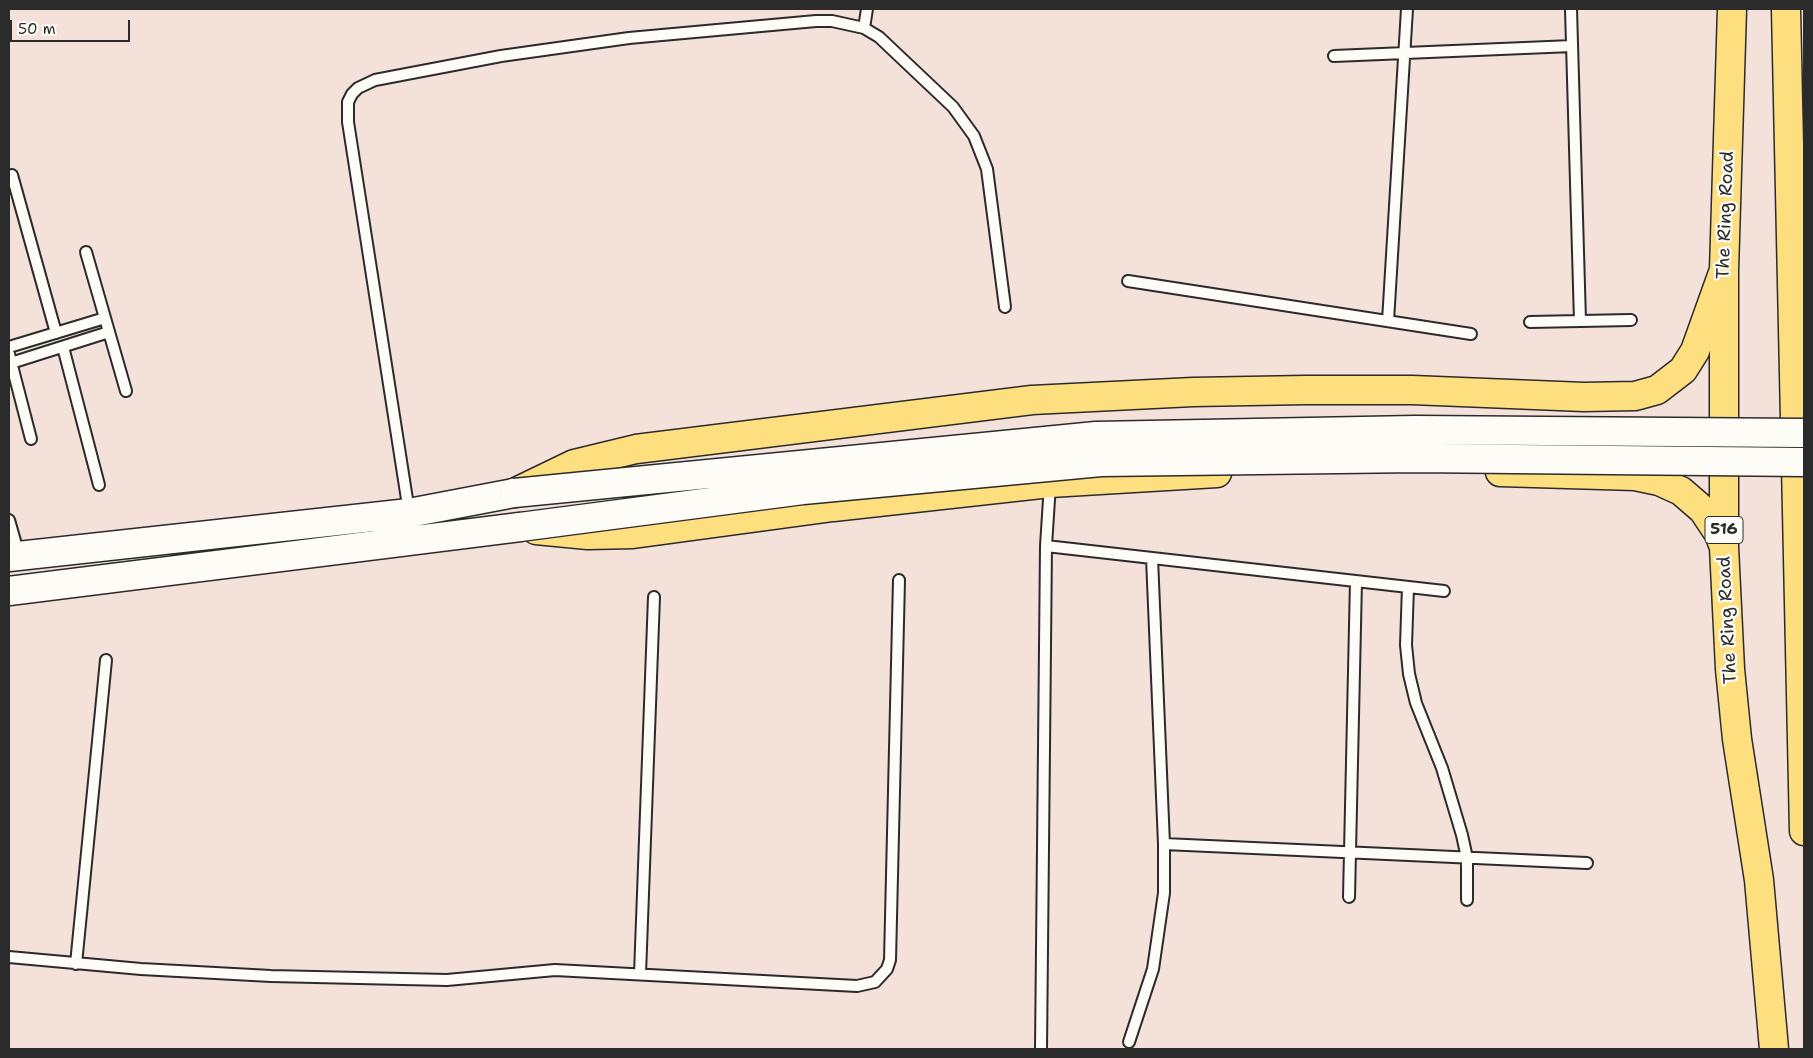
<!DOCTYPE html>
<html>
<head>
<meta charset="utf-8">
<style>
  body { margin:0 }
  #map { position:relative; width:1813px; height:1058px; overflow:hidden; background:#f3e1da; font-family:"Shantell Sans",sans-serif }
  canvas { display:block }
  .frame { position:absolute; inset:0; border:10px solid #2b2b2b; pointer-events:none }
  .scale { position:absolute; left:10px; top:20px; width:120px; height:22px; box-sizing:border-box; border:2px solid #2b2b2b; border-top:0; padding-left:6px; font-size:15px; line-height:18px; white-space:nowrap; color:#2b2b2b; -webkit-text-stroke:4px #fdfcf7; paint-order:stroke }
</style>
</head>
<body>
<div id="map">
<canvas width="1813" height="1058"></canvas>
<div class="frame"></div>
<div class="scale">50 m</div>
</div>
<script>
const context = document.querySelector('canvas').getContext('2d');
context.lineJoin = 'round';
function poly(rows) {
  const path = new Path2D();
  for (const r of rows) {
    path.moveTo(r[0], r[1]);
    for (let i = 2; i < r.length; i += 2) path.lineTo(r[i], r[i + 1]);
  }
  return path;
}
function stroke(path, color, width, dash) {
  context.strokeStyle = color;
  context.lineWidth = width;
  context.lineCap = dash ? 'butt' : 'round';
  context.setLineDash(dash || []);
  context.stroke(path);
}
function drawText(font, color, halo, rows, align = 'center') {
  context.font = font + ' "Shantell Sans",sans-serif';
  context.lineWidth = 4.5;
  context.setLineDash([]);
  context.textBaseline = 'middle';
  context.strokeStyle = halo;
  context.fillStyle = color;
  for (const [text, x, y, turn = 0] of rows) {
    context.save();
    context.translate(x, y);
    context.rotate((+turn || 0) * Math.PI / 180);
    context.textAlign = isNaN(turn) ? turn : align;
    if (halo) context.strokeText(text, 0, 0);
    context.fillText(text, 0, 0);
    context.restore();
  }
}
const lane = poly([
  [1571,9,1580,321],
  [864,28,867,9],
  [1334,56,1572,46],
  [12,175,56,333],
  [86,252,126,391],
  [1128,281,1471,334],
  [1388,321,1407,9],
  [1530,322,1631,320],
  [9,347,105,318],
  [63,347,99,485],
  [9,354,31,439],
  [11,363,109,332],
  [409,512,348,122,348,102,352,94,358,88,375,80,501,56,629,38,816,21,832,21,864,28,879,37,953,107,974,136,987,169,1005,307],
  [9,520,19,555],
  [1046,546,1444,591],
  [1408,587,1406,645,1409,674,1416,703,1442,768,1462,835,1467,858,1467,900],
  [1164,844,1587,863],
  [1349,897,1356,581],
  [9,957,141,969,271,976,447,980,555,970,857,986,875,982,887,969,890,960,899,580],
  [76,964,106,660],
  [640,974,654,597],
  [1129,1042,1153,969,1164,893,1164,844,1152,558],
  [1041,1049,1046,546,1050,484]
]);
const secondary = poly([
  [9,557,409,513,514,493],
  [9,591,520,527]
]);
const highway = poly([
  [1732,9,1724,270,1724,547,1730,669,1737,739,1759,880,1774,1049],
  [1786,9,1804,831],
  [1500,472,1635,476,1659,481,1681,491,1703,510,1719,534,1724,547],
  [514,493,574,464,636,449,1032,400,1193,392,1306,390,1412,390,1584,397,1635,396,1657,390,1683,370,1695,351,1724,270],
  [536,530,588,535,633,534,833,507,1050,483,1217,473]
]);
stroke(lane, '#2b2b2b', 14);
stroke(secondary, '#2b2b2b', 31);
stroke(highway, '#2b2b2b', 31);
stroke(lane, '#fdfcf7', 10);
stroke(secondary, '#fdfcf7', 28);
stroke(highway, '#fedf80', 28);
const secondaryBridge = poly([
  [514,493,1096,436,1415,430,1804,433],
  [520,527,803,490,1101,462,1417,458,1804,462]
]);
stroke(secondaryBridge, '#2b2b2b', 31, []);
stroke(secondaryBridge, '#fdfcf7', 28);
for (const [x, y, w] of [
  [1724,530,38]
]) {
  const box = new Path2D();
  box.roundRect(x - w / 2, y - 13.5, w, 27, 4);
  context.fillStyle = '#fdfcf7';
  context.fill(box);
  stroke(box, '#2b2b2b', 1);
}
drawText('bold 16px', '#2b2b2b', null, [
  ["516",1724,530]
]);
drawText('18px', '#2b2b2b', '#fdfcf7', [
  ["The Ring Road",1726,215,-88],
  ["The Ring Road",1728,620,-93]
]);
</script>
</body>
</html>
